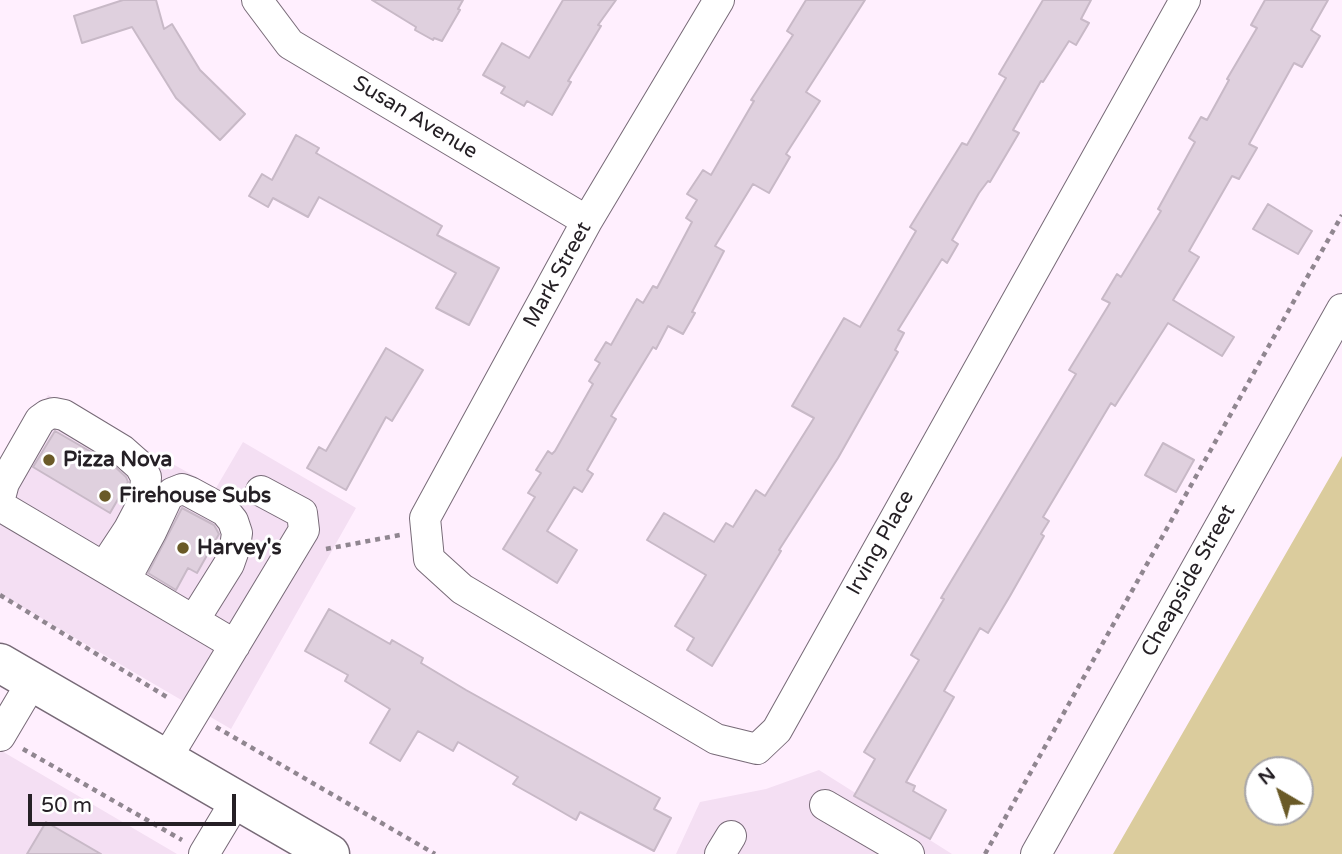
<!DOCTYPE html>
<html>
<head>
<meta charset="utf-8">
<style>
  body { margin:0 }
  #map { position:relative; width:1342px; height:854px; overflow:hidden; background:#ffeffe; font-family:"Varela Round",sans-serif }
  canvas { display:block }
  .north { position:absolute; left:1244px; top:756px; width:70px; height:70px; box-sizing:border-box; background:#fff; border:2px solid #a8a6a8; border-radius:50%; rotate:321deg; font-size:19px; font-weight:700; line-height:28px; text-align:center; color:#252025 }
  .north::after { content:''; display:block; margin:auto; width:24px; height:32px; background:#6a5a27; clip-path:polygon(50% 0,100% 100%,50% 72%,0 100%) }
  .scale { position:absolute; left:28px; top:794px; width:208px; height:32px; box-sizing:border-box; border:4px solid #252025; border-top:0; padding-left:9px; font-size:21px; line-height:24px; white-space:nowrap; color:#252025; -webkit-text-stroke:5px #fff; paint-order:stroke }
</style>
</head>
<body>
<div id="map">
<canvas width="1342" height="854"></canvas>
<div class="north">N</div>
<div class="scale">50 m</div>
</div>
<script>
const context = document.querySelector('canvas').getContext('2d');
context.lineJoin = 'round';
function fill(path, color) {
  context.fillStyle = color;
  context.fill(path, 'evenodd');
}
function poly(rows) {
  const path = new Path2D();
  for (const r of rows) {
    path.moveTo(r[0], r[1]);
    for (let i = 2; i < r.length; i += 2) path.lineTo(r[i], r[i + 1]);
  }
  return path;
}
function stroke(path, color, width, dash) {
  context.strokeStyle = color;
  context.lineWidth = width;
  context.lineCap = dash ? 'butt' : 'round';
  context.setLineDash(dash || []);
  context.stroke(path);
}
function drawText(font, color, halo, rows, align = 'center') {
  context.font = font + ' "Varela Round",sans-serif';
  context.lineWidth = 6;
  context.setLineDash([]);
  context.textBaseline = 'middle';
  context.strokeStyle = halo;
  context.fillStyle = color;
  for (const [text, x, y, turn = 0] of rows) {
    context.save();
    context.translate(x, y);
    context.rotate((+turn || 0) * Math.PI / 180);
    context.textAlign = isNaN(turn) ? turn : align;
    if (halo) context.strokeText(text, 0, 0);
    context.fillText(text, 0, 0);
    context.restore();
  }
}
fill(poly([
  [48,395,216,488,243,442,356,508,231,729,0,594,0,481],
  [0,750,177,854,0,854],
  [819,770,952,854,676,854,700,802,766,789]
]), '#f4dff3');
fill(poly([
  [1342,456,1342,854,1113,854],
  [1258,770,1300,770,1300,812,1258,812]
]), '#dbcc9d');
const building = poly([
  [123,0,156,0,164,29,172,24,200,70,245,114,220,140,176,98,132,27,82,43,74,16,123,0],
  [372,0,463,0,458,9,460,10,442,41,434,38,433,40,415,30,416,27,372,0],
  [563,0,616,0,598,25,601,26,568,81,571,82,552,115,527,101,524,106,501,93,505,87,483,75,502,43,529,58,563,0],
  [806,0,865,0,806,92,820,101,786,154,790,157,769,193,753,184,715,246,724,251,692,312,695,313,683,334,668,326,656,349,653,347,611,416,616,419,587,470,593,474,582,492,574,487,547,531,577,550,557,583,503,549,535,497,528,493,541,473,536,470,548,451,552,454,555,451,593,384,589,381,600,363,595,360,606,342,611,345,637,299,643,303,653,286,657,288,692,222,686,218,697,200,687,194,703,170,711,175,754,101,751,100,793,35,787,31,806,0],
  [1043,0,1091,0,1081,19,1089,23,1076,45,1069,41,1043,82,1041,81,1013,130,1019,133,990,182,988,181,979,193,952,240,958,244,947,263,942,259,898,330,904,333,895,350,898,352,838,458,779,550,781,551,712,666,687,650,694,638,675,626,706,575,647,540,664,513,714,542,726,523,733,527,756,490,765,496,814,418,792,406,844,318,860,327,916,231,910,227,926,201,962,143,967,145,1006,78,999,74,1043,0],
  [1265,0,1328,0,1311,30,1320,36,1302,67,1294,63,1249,144,1257,148,1239,179,1232,176,1189,251,1199,257,1173,300,1234,337,1222,356,1168,323,1115,406,1111,403,1043,517,1049,521,1041,534,1044,536,1010,596,988,633,980,628,944,691,954,697,906,782,915,786,913,791,946,810,930,839,854,796,875,759,864,752,919,660,911,655,944,599,941,598,1076,374,1069,370,1110,303,1102,299,1117,274,1121,277,1161,211,1158,209,1195,142,1189,138,1201,117,1207,120,1229,80,1227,79,1257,28,1251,25,1265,0],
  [296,135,319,148,316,153,442,226,437,235,499,268,469,325,436,308,456,273,319,197,308,217,273,198,268,207,249,196,262,174,272,180,296,135],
  [1268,204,1312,231,1298,254,1253,229,1268,204],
  [386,348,423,370,392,421,386,417,346,490,307,468,319,447,326,451,386,348],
  [55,431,112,464,126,477,128,482,110,513,33,467,55,431],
  [1163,443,1194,460,1176,492,1145,475,1163,443],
  [182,508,214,525,219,534,197,573,188,568,176,590,148,573,182,508],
  [329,609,390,644,392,640,423,658,421,663,466,690,660,798,654,809,671,818,654,851,580,812,576,820,545,802,513,784,518,777,458,742,453,751,418,731,400,761,370,743,390,709,345,681,348,675,305,651,329,609],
  [46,822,101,854,27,854,46,822]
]);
fill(building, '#dfd0de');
stroke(building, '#c8b9c7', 2);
const minor = poly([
  [257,0,290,44,587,221],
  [719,0,587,221,425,518,429,559,462,589,716,739,757,749,777,730,1185,0],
  [0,498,4,483,40,420,47,415,54,413,64,415,122,450,140,466,146,477,145,492,139,510,129,529,104,567],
  [0,502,2,507,235,645],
  [125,580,151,532,167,498,172,493,182,489,190,492,225,511,233,521,237,533,235,547,229,564,194,620],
  [0,736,32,682],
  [166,759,304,530,302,513,261,491],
  [825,805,909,854],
  [204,854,237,799],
  [720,854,731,836],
  [1036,854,1342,309]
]);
const major = poly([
  [0,663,330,854]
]);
stroke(minor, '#776a77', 32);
stroke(major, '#776a77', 41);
stroke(poly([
  [326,549,400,535],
  [0,595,170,699],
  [216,727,435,854],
  [23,749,182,840],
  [985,854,1342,215]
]), '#908690', 4.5, [5, 5]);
stroke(minor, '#fff', 30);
stroke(major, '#fff', 38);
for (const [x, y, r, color] of [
  [49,460,7,"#6a5a27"],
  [105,496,7,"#6a5a27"],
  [183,548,7,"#6a5a27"]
]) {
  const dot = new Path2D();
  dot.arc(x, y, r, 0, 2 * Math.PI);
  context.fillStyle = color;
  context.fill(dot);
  stroke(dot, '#fff', 2.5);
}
drawText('21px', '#252025', '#fff', [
  ["Susan Avenue",415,118,31],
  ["Mark Street",558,275,-61],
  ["Irving Place",881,543,-61],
  ["Cheapside Street",1189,581,-61]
]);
drawText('bold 21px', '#252025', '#fff', [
  ["Pizza Nova",63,460],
  ["Firehouse Subs",119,496],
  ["Harvey's",197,548]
], 'left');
</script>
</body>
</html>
